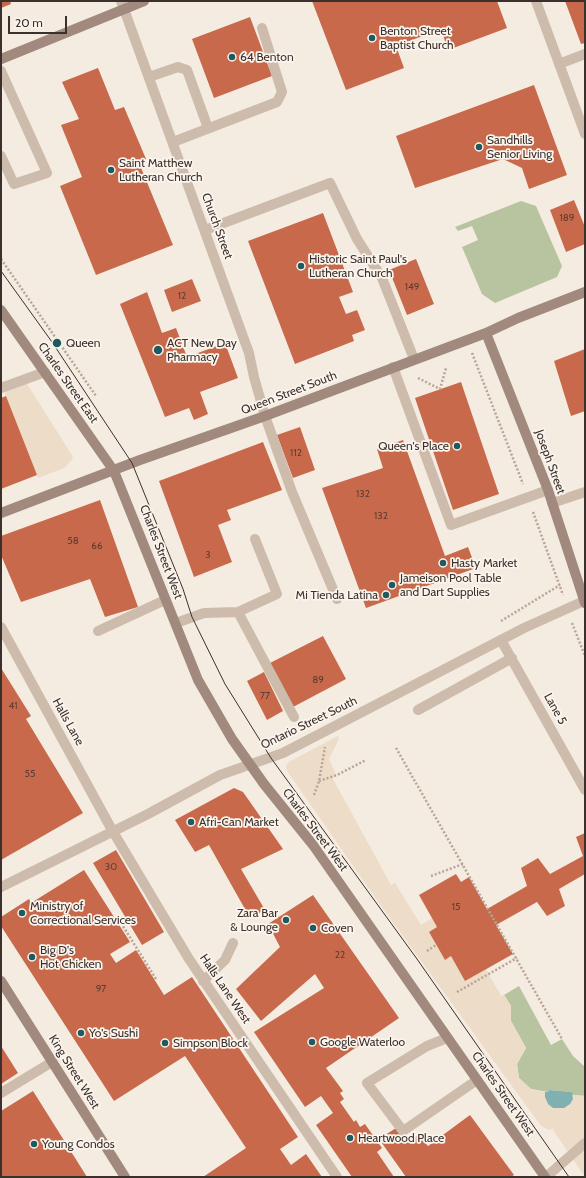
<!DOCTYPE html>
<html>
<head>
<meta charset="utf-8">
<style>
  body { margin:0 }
  #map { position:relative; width:586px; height:1178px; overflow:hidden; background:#f4ebe1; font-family:Cabin,sans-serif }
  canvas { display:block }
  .frame { position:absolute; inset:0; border:2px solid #3b302b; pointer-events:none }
  .scale { position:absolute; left:8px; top:16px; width:59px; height:18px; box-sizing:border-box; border:2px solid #3b302b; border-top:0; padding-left:5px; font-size:12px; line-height:14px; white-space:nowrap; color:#3b302b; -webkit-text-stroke:3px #fbf5ee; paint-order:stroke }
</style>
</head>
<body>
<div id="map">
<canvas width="586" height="1178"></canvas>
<div class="frame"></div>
<div class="scale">20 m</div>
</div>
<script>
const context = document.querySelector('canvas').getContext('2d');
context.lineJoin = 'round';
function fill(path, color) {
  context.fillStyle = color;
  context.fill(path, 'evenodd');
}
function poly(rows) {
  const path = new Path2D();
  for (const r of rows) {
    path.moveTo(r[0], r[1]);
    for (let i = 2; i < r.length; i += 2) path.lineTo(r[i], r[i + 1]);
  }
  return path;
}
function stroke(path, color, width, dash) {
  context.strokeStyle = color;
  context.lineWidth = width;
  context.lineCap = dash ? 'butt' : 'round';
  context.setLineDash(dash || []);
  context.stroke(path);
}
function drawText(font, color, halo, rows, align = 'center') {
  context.font = font + ' Cabin,sans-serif';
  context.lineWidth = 3.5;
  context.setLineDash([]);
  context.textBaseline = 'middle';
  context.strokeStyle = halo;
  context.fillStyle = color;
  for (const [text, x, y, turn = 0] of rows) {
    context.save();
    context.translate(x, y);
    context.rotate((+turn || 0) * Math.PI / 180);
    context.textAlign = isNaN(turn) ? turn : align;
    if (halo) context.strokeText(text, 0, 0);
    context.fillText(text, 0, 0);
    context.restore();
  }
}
fill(poly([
  [521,201,536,206,562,266,557,277,495,303,482,294,462,247,478,240,472,226,458,231,455,227],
  [519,986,551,1045,562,1039,573,1056,585,1067,585,1096,572,1095,572,1092,549,1090,548,1092,531,1089,519,1078,517,1064,526,1048,511,1021,511,1006,504,995]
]), '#b8c4a0');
fill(poly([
  [24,379,73,457,71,461,64,468,38,478,3,388],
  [338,736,339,739,329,759,335,772,333,779,391,885,395,883,421,925,432,918,437,927,429,932,445,960,451,956,486,969,501,996,504,995,511,1006,511,1021,526,1048,517,1064,519,1078,531,1089,545,1092,547,1102,553,1108,573,1099,574,1095,585,1096,585,1177,553,1130,555,1128,549,1130,541,1126,379,903,287,771,286,766,289,762]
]), '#ecdcc8');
fill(poly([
  [549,1090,572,1092,573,1099,570,1104,564,1108,553,1108,548,1104,545,1097,545,1092,548,1092]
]), '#7fb0b2');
fill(poly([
  [1,1,10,1,11,4,1,8],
  [312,1,497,1,507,28,448,50,441,29,396,46,404,68,346,90],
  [565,1,585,1,585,43,581,44],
  [250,17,272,76,214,98,192,39],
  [98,68,115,110,124,107,146,159,139,163,173,245,96,275,60,186,82,177,61,125,79,119,62,82],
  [534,85,567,175,529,189,522,168,503,159,415,188,396,136],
  [574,200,585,227,585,244,566,252,550,210],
  [323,213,353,292,339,297,346,314,357,310,365,330,352,335,354,341,295,364,248,241],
  [416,259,434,304,407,315,389,270],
  [192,279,201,301,172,312,164,290],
  [147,292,162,333,176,328,187,357,225,343,238,378,200,392,208,414,194,420,189,408,165,417,120,304],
  [585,349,585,411,571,416,554,361],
  [461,382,499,494,453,510,415,398],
  [6,396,37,475,1,489,1,398],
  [300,427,315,470,293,478,277,435],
  [403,440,445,556,468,547,476,568,366,608,322,488,383,468,377,449],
  [263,442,282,490,227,510,231,520,218,525,232,562,194,577,159,481],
  [100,500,138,607,105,617,90,579,21,602,1,555,1,536],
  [323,636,346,679,293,707,270,663],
  [1,668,31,716,26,719,83,813,1,860],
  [264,672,283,711,267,720,247,681],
  [234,788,243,792,283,849,241,869,265,910,250,918,209,845,195,852,175,820],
  [585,833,585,874,559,889,565,906,547,916,537,902,496,925,513,954,465,981,451,956,445,960,429,932,437,927,419,895,456,874,461,882,469,877,487,909,527,886,521,868,538,858,550,874,583,856,576,837],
  [116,850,164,932,142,945,93,863],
  [84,870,130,942,110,954,116,963,136,950,164,995,192,977,298,1137,280,1149,291,1165,306,1154,322,1177,203,1177,246,1148,185,1056,114,1101,1,926,1,917,29,899,31,903],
  [313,895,399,1018,326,1068,343,1091,340,1093,344,1099,340,1102,354,1122,356,1120,360,1127,365,1124,382,1148,377,1152,394,1177,352,1177,316,1125,333,1113,321,1096,305,1107,254,1032,324,988,315,974,261,1021,236,989,280,947,268,924],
  [1,1046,18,1073,1,1084],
  [33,1091,87,1177,1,1177,1,1111],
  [470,1115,514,1175,511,1177,406,1177,379,1139,396,1128,408,1142,418,1135,428,1146]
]), '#c8694b');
stroke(poly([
  [1,259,96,396],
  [472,353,523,484],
  [418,378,440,389,446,368],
  [533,512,563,595],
  [501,621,560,585],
  [572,623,585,656],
  [396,748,562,1039],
  [319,781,337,775,366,760],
  [314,795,319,781,325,747],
  [431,876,463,864],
  [121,923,156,979],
  [427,951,436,945],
  [457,992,517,958]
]), '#b9a596', 2.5, [2, 2]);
stroke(poly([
  [559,64,585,54],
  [1,71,47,173,14,184,1,156],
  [149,77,178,67,187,70,208,128],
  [173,142,277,102,282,92,262,28],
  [205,230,330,183,357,239,382,278,414,359],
  [393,367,451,525,548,490],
  [1,388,45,372],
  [265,416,292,492,337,599],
  [552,503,585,492],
  [238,612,294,717],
  [176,623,204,613,238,612,277,594,255,539],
  [1,627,112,830,189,959,337,1177],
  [98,631,165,600],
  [501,640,585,790],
  [418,710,512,658],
  [203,981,225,960,233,943],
  [447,1038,427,1046,367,1083,403,1131,477,1080],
  [1,1093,52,1062]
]), '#cdbbac', 10);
stroke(poly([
  [121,1,249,353,254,377,265,416],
  [536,1,585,134],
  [1,887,148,814,220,775,283,753,524,628,584,601],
  [546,1177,585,1143]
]), '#cdbbac', 10);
stroke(poly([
  [1,59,144,1],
  [1,310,114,471,198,680,232,739,264,784,313,845,545,1177],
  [486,333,548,490,585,603],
  [1,513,140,460,265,416,486,333,518,318,585,292],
  [1,981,125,1177]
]), '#a18a7d', 10);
stroke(poly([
  [1,271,52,342,132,463,183,589,192,617,225,684,271,758,417,959,569,1177]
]), '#3b302b', 1);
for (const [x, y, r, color] of [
  [372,38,4,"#1f5a5e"],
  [232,57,4,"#1f5a5e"],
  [479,147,4,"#1f5a5e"],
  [111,170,4,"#1f5a5e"],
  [301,266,4,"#1f5a5e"],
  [57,343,5,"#1f5a5e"],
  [158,350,5,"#1f5a5e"],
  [457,446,4,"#1f5a5e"],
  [443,563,4,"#1f5a5e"],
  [392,585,4,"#1f5a5e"],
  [386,595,4,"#1f5a5e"],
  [191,822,4,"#1f5a5e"],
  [22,913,4,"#1f5a5e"],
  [286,920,4,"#1f5a5e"],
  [313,928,4,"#1f5a5e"],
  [32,957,4,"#1f5a5e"],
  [81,1033,4,"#1f5a5e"],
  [312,1042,4,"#1f5a5e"],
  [165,1043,4,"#1f5a5e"],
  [350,1138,4,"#1f5a5e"],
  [34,1144,4,"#1f5a5e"]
]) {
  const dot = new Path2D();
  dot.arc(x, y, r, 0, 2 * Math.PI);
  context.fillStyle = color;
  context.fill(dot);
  stroke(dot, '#fbf5ee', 1.5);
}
drawText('10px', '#5e3e33', null, [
  ["189",567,218],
  ["149",412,287],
  ["12",182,296],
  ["112",296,453],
  ["132",363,494],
  ["132",381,516],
  ["58",73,541],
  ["66",97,546],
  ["3",208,555],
  ["89",318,680],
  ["77",265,696],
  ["41",13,706],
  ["55",30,774],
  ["30",111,867],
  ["15",456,907],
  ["22",340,955],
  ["97",101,989]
]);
drawText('12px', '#3b302b', '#fbf5ee', [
  ["Benton Street",380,31],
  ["Baptist Church",380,45],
  ["64 Benton",240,57],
  ["Sandhills",487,140],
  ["Senior Living",487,154],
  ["Saint Matthew",119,163],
  ["Lutheran Church",119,177],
  ["Historic Saint Paul's",309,259],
  ["Lutheran Church",309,273],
  ["Queen",66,343],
  ["ACT New Day",167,343],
  ["Pharmacy",167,357],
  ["Queen's Place",449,446,"right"],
  ["Hasty Market",451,563],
  ["Jameison Pool Table",400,578],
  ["and Dart Supplies",400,592],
  ["Mi Tienda Latina",378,595,"right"],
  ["Afri-Can Market",199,822],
  ["Ministry of",30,906],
  ["Correctional Services",30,920],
  ["Zara Bar",278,913,"right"],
  ["& Lounge",278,927,"right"],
  ["Coven",321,928],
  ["Big D's",40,950],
  ["Hot Chicken",40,964],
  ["Yo's Sushi",89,1033],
  ["Google Waterloo",320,1042],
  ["Simpson Block",173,1043],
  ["Heartwood Place",358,1138],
  ["Young Condos",42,1144]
], 'left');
drawText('12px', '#3b302b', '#fbf5ee', [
  ["Church Street",217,226,70],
  ["Charles Street East",68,383,55],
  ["Queen Street South",289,393,-21],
  ["Joseph Street",550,462,70],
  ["Charles Street West",161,552,69],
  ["Lane 5",555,709,61],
  ["Halls Lane",68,722,61],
  ["Ontario Street South",309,723,-26],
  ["Charles Street West",315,830,53],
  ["Halls Lane West",225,989,56],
  ["King Street West",74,1072,58],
  ["Charles Street West",503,1094,55]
]);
</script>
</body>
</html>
